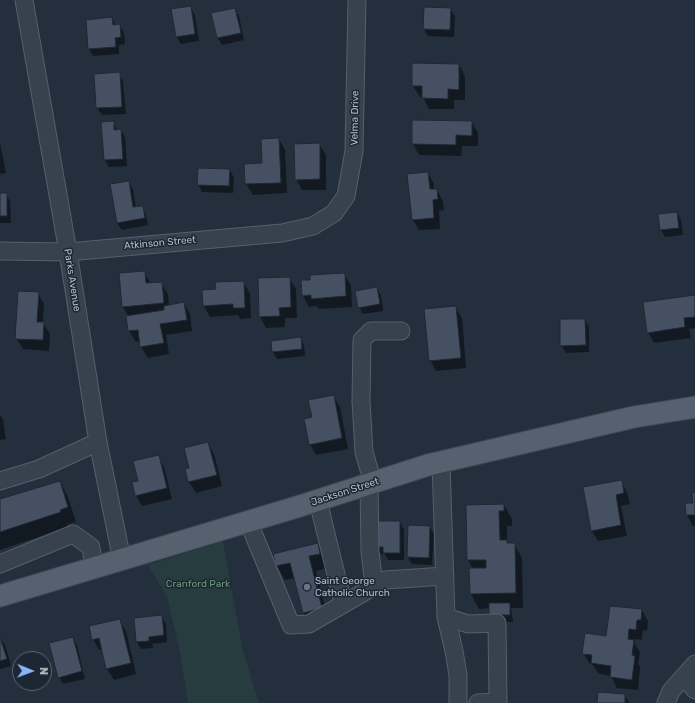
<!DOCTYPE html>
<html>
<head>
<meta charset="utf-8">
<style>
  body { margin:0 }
  #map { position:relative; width:695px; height:703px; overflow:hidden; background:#242f3e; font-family:Rubik,sans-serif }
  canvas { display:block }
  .north { position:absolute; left:12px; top:651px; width:40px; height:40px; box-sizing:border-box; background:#1d2633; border:1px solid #59626f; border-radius:50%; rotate:91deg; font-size:11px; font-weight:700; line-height:16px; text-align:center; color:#b4bcc9 }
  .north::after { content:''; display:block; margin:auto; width:14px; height:18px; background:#8ab4f8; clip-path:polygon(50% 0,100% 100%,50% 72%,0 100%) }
</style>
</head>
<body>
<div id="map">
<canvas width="695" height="703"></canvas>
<div class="north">N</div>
</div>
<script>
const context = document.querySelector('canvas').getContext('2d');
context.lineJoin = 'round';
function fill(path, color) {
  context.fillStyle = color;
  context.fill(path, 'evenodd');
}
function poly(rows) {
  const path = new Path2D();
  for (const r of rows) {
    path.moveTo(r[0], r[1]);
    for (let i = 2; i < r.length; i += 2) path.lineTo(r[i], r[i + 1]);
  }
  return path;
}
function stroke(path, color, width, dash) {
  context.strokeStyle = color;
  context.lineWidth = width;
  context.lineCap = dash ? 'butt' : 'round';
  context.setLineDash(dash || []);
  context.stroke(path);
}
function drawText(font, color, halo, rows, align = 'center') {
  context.font = font + ' Rubik,sans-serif';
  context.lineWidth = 3;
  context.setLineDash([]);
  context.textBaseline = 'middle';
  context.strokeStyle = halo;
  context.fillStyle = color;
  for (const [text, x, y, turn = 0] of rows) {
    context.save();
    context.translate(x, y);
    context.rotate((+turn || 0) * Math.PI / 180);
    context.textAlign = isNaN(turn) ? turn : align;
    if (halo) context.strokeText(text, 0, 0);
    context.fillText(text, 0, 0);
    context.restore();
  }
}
fill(poly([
  [223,541,242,647,259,703,188,703,180,653,167,596,148,565]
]), '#263c3f');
fill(poly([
  [190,7,195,15,199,41,181,44,177,37],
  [234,9,239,16,244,40,222,45,218,38,212,14],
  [450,9,455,16,454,37,428,36,424,29],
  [112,18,116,26,120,26,124,33,125,44,119,45,119,54,93,56,89,49],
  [459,65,465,76,465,100,454,100,454,109,429,109,423,97,420,97,413,86],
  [119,74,123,81,126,114,102,115,97,108,95,75],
  [113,122,117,130,121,130,125,137,127,166,109,167,105,160],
  [472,122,478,133,478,146,462,146,461,156,419,155,413,144],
  [279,139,285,150,287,193,253,195,246,184,263,164],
  [0,143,6,173,0,174],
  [319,144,326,155,326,190,302,190,296,179],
  [230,170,234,178,233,193,202,192,198,184],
  [428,173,434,184,434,190,437,190,443,201,444,210,439,211,440,229,419,230,413,220],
  [128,182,133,189,136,208,142,207,146,214,148,225,122,230,117,223],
  [0,194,6,194,10,201,11,223,0,223],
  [677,213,681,220,683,235,665,237,661,230,660,214],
  [144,272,151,284,161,283,168,294,169,306,184,303,190,314,192,331,166,335,169,354,148,358,141,347,140,341,136,342,129,331,128,316,123,307],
  [344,274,351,285,352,307,319,309,317,306,309,307,303,296,302,281],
  [289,278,296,289,297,318,285,318,285,327,266,328,260,317],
  [243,282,250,293,251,318,240,319,238,315,210,317,204,306,217,290],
  [376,288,381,295,383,311,363,314,359,307],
  [38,293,44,304,43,323,50,334,49,351,23,349,16,338],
  [695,296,695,328,689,329,691,338,654,343,648,332],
  [455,307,462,318,466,368,436,371,430,360],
  [585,320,589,327,589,352,566,353,561,345],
  [300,338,304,345,305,356,277,359,273,352,272,341],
  [333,396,340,407,348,449,316,455,310,444],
  [0,415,3,419,6,439,0,440],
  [208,443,214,454,222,486,196,493,189,482,186,470,190,469],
  [158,456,164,467,172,499,142,506,136,495],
  [621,481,627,492,630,504,621,506,627,536,598,541,591,530],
  [60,482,68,497,76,522,67,524,68,527,0,550,0,500],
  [695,493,695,526,693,526,687,515,686,504,694,504],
  [504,505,512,519,512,526,507,526,507,541,509,544,514,544,522,558,523,608,511,608,513,622,494,622,490,608,479,609,471,594,473,569,468,560,467,506],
  [400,522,404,530,404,560,388,560,385,554,381,554,376,547],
  [430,527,434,534,432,565,412,564,408,557],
  [317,544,325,558,328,568,316,571,325,607,306,611,306,613,326,608,330,623,312,627,304,613,295,578,285,580,277,566,274,555],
  [642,610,648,621,647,631,643,630,642,640,635,639,634,643,640,652,638,664,640,667,638,690,617,688,611,676,599,674,593,665,590,664,583,653],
  [161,616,166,624,167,642,152,644,153,648,141,649,137,642,135,619],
  [119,620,126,631,136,674,114,680,107,669,103,649,99,650,93,639],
  [0,638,5,645,11,666,0,669],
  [73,638,77,645,85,679,63,684,59,677],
  [625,695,629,703,598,703]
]), '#0007');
const building = poly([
  [191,6,195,34,176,37,171,9,191,6],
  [424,7,451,8,450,30,423,29,424,7],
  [235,8,241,33,217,38,211,13,235,8],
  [112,17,113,25,120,24,121,37,115,38,116,47,88,49,86,20,112,17],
  [412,63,459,64,459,90,448,89,448,99,422,98,422,86,412,86,412,63],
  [120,72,122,107,96,108,94,74,120,72],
  [412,120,472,121,472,136,456,135,456,145,412,144,412,120],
  [114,121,114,130,121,129,123,159,104,160,101,122,114,121],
  [279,138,281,183,245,184,244,164,262,163,261,139,279,138],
  [320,143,320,179,295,180,294,144,320,143],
  [198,168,230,169,229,186,197,185,198,168],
  [428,172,430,189,437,189,438,199,433,200,434,218,412,220,407,174,428,172],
  [129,181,133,207,143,206,145,218,117,223,110,184,129,181],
  [0,193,7,193,7,216,0,216,0,193],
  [677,212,679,228,660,230,658,214,677,212],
  [145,271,146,283,162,282,164,303,122,307,119,273,145,271],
  [345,273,346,296,311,299,311,295,302,296,301,280,310,280,310,275,345,273],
  [290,277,291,307,279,308,280,316,259,317,258,278,290,277],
  [244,281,245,308,233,308,233,304,203,306,202,290,216,289,215,282,244,281],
  [377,287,380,304,358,308,355,291,377,287],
  [18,291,39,292,37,322,44,322,43,340,15,339,18,291],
  [695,295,695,317,684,318,685,327,647,333,643,302,695,295],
  [184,302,187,320,160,324,164,343,140,347,138,330,128,331,126,316,164,310,164,306,184,302],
  [456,306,461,358,429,361,424,309,456,306],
  [560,319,585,319,586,345,560,346,560,319],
  [301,337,302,349,272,352,271,341,301,337],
  [334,395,342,438,309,445,304,419,312,417,308,400,334,395],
  [208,442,217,475,188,482,185,469,189,468,184,448,208,442],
  [159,455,167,488,135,496,132,482,138,481,133,461,159,455],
  [622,480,624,493,616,495,621,525,591,531,583,487,622,480],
  [60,481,68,507,60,510,61,512,0,532,0,499,60,481],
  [695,492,695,515,686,515,685,503,693,503,692,493,695,492],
  [504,504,504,511,499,511,500,540,507,540,507,543,515,543,516,593,470,594,469,568,486,568,486,560,467,560,466,505,504,504],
  [375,521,400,521,400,553,383,553,383,547,375,547,375,521],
  [408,525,430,526,429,558,407,557,408,525],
  [318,543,320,554,309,556,322,608,303,613,290,563,276,566,273,554,318,543],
  [489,603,510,603,510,615,489,615,489,603],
  [610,606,642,609,641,620,637,620,636,630,629,629,628,639,634,640,632,655,635,656,632,680,610,677,611,666,591,663,592,655,582,654,585,633,606,636,610,606],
  [162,615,164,635,149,637,149,641,136,642,134,618,162,615],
  [120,619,131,663,106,669,99,638,92,640,89,626,120,619],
  [0,637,7,659,0,661,0,637],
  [73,637,82,671,58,678,49,643,73,637],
  [598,692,625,694,625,703,597,703,598,692]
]);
fill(building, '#455162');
stroke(building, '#1f2835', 1);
const minor = poly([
  [24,0,68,252,98,442,122,560],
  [0,251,68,252,282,233,313,226,334,213,346,196,354,151,357,0],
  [441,462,446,617,454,651,458,675,458,703],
  [0,481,39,469,98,442],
  [373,483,364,452,361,401,362,340,371,331,401,331],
  [369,484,370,551,374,586],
  [318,501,343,603],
  [248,521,291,625,309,624,385,580,445,576],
  [0,564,73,534,91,547,94,568],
  [446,617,468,624,497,623,498,702,478,703],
  [685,677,695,690],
  [666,703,671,691,695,664]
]);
const major = poly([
  [0,596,300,506,428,465,634,417,695,407]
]);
stroke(minor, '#565f6c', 19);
stroke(major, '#414a57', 23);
stroke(minor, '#38414e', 17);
stroke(major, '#56606e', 21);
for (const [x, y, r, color] of [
  [307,587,4,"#6b7280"]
]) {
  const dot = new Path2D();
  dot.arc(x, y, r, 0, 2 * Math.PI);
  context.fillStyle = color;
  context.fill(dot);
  stroke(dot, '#1d2633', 1.5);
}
drawText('10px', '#b4bcc9', '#1d2633', [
  ["Velma Drive",355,118,-89],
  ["Atkinson Street",160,243,-5],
  ["Parks Avenue",72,280,81],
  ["Jackson Street",345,492,-18]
]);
drawText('10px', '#b4bcc9', '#1d2633', [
  ["Saint George",315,581],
  ["Catholic Church",315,593]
], 'left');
drawText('10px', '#6b9a76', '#1d2633', [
  ["Cranford Park",198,584]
]);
</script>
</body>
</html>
